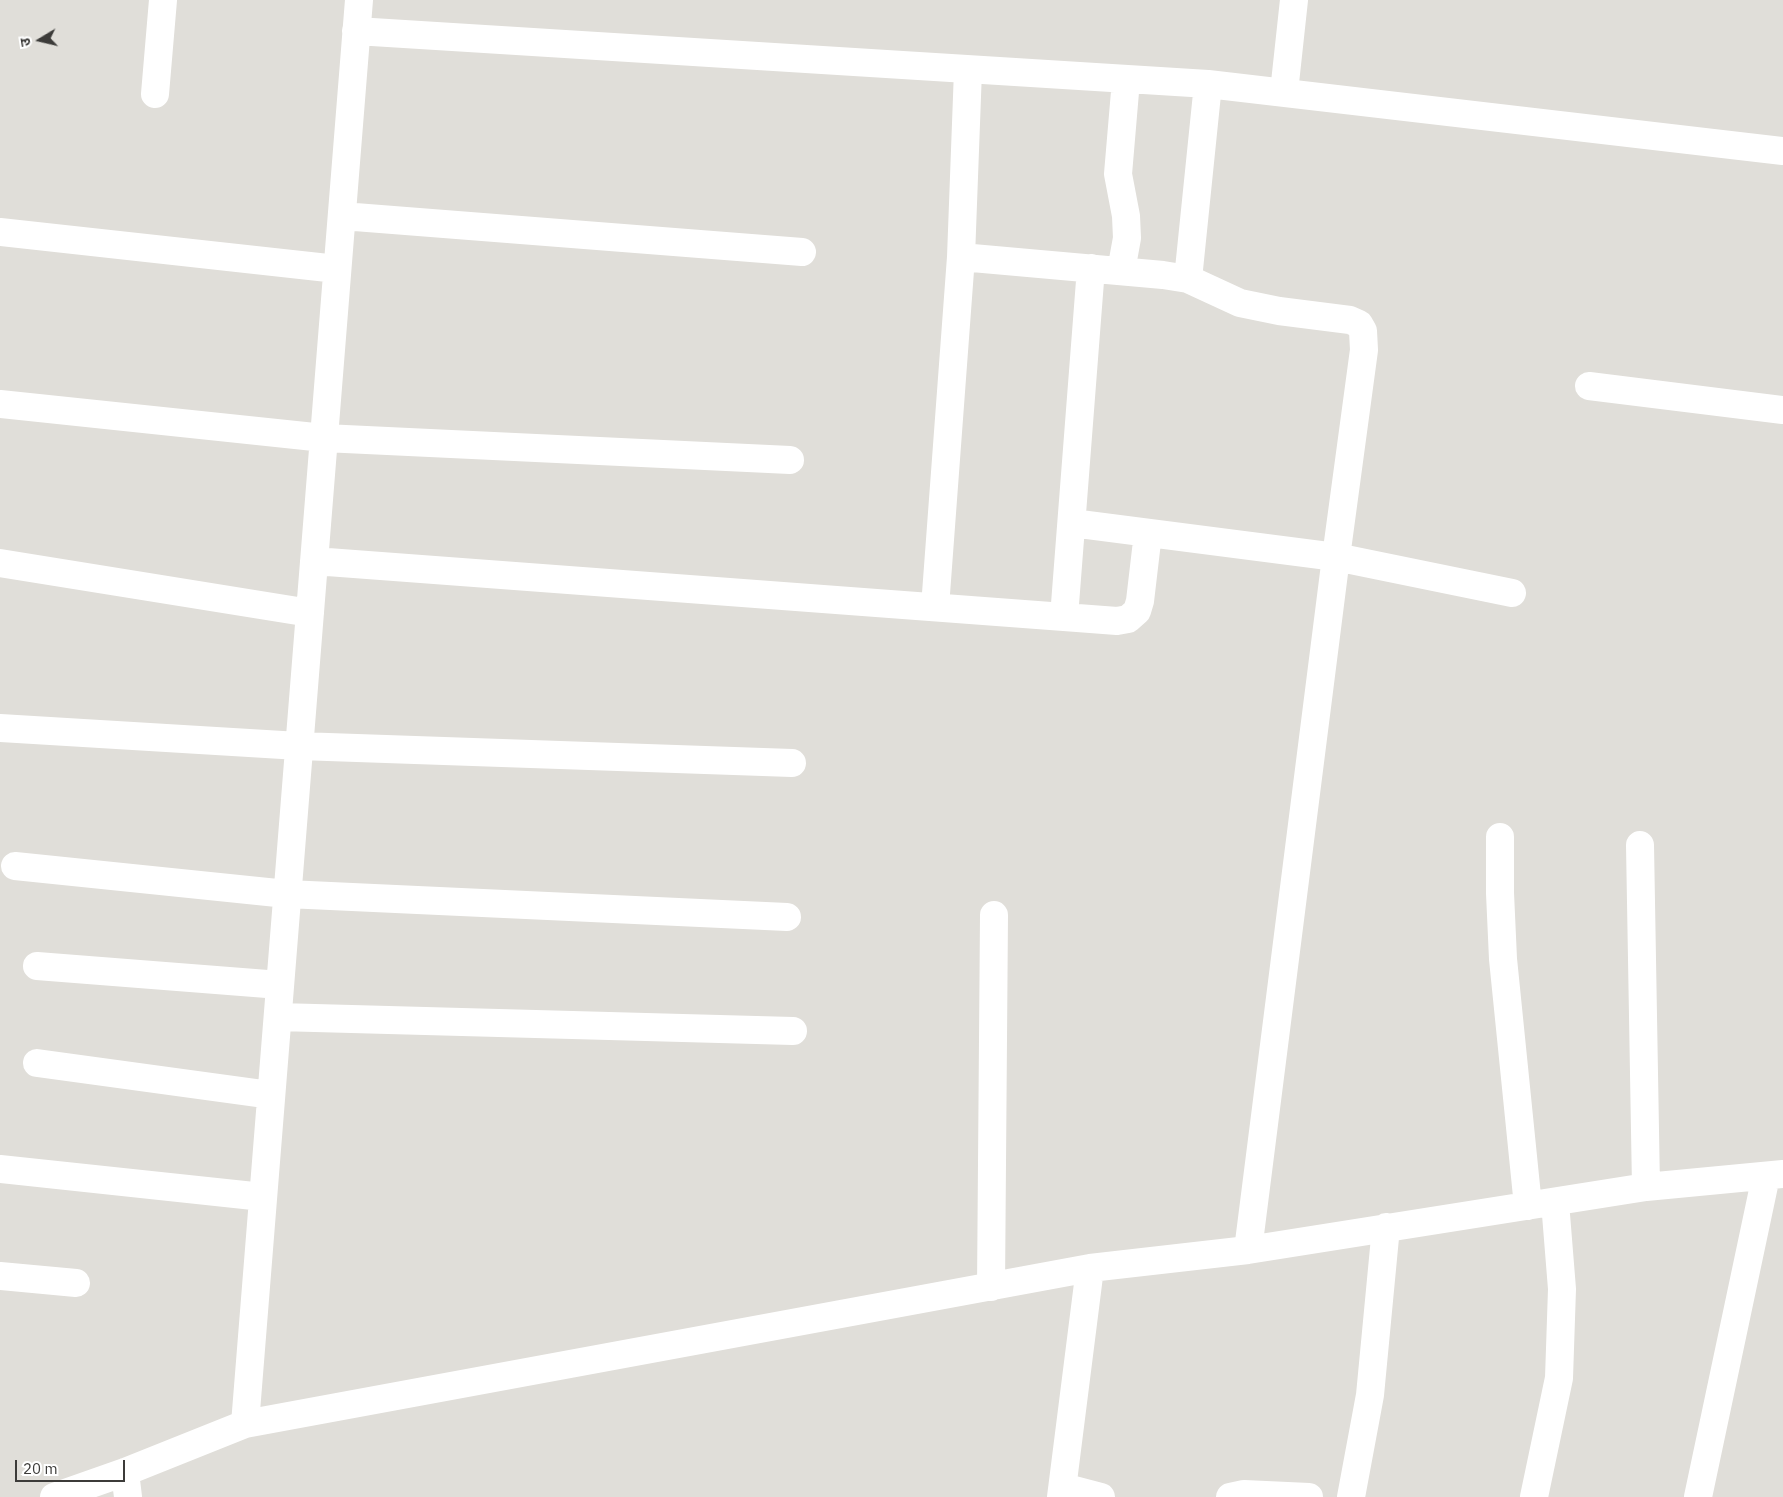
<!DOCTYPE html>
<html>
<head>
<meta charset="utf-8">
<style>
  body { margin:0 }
  #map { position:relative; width:1783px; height:1497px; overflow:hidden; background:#e0ded9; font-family:"IBM Plex Sans","Noto Sans Devanagari",sans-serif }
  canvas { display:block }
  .north { position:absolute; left:15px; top:15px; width:50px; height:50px; -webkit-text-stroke:4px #fff; paint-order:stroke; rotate:261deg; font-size:14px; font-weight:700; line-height:20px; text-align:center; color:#3c3b39 }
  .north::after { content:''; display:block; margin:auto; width:18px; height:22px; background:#3c3b39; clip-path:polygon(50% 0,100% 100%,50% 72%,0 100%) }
  .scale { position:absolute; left:15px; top:1460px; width:110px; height:22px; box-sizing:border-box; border:2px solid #3c3b39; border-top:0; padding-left:6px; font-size:15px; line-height:18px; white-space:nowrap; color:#3c3b39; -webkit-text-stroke:4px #fff; paint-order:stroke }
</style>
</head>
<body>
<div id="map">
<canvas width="1783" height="1497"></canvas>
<div class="north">उ</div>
<div class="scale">20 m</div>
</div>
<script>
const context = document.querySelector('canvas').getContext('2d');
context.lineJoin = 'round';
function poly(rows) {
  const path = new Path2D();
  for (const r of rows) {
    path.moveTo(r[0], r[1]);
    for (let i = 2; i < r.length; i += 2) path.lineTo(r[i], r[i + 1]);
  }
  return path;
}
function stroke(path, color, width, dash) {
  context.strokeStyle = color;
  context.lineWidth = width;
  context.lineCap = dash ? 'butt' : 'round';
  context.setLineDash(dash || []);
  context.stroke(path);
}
stroke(poly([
  [356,31,1208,84,1783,151],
  [1284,92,1294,0],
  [155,94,163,0],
  [342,216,802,252],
  [0,232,337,269],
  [961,257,1163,275,1188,279,1240,303,1279,311,1350,320,1359,324,1363,331,1364,350,1336,557,1248,1250],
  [1121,271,1127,238,1126,216,1118,174,1126,80],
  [1188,279,1208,84],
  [1589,386,1783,410],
  [0,404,324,438,790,460],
  [1072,523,1336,557,1512,593],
  [314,561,1064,617,1091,268],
  [0,563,310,613],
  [935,607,961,257,968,70],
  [1064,617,1117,621,1128,619,1137,611,1140,601,1148,533],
  [0,728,299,746,792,763],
  [1500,837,1500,893,1503,959,1528,1206],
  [1640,845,1646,1187],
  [15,866,287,894,787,917],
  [37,966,280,985],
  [278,1017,793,1031],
  [37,1063,271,1095],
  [0,1169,263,1197],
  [0,1276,76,1283],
  [991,1287,994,915],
  [245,1424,359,0],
  [125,1472,128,1497],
  [1063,1487,1101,1497],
  [54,1497,125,1472,245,1424,1090,1268,1248,1250,1646,1187,1783,1174],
  [1061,1497,1090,1268],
  [1230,1497,1244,1494,1309,1497],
  [1351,1497,1370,1395,1386,1227],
  [1534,1497,1559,1378,1562,1289,1555,1202],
  [1698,1497,1766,1176]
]), '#fff', 28);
</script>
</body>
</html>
